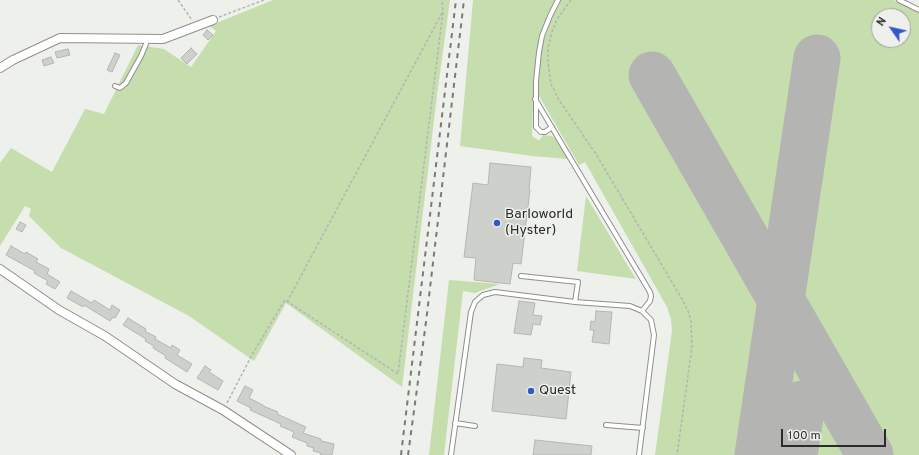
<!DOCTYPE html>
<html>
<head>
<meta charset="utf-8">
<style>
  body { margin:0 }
  #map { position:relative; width:919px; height:455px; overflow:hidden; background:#eef0ec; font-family:Overpass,sans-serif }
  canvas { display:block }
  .north { position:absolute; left:871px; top:8px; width:40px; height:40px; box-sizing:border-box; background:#eef0ec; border:1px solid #a0a19e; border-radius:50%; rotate:304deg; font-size:11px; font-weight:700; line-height:16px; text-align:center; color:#2b2b2a }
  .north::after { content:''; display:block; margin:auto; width:14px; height:18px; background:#3458c8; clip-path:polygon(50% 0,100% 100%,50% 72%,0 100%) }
  .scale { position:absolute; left:781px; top:429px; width:105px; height:18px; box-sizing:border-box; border:2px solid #2b2b2a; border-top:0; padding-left:5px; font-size:12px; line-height:14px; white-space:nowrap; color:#2b2b2a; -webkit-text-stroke:3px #eef0ec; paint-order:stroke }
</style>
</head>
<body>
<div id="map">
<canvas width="919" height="455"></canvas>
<div class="north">N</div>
<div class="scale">100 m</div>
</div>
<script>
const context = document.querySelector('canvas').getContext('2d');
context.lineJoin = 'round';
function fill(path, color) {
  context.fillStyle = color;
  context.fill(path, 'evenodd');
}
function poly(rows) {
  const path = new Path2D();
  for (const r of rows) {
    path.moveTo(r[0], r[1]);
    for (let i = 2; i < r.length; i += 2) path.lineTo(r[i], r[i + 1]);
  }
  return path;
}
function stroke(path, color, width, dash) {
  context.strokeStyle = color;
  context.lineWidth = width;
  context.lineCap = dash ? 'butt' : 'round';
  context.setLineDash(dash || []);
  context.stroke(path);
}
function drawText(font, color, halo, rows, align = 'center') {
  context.font = font + ' Overpass,sans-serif';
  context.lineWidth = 3;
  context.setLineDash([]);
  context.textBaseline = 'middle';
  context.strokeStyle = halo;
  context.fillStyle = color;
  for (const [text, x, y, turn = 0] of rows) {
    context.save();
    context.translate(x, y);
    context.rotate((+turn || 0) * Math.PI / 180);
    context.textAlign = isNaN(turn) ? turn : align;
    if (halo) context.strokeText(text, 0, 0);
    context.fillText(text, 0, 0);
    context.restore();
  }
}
fill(poly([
  [273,0,450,0,437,95,402,387,286,303,254,361,189,316,61,248,29,216,31,209,25,206,0,246,0,163,11,148,52,172,85,109,104,114,138,45,164,49,191,67,216,31,209,26],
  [473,0,556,0,547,15,537,52,534,75,532,136,538,140,540,140,543,135,552,136,557,140,568,159,532,156,460,146],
  [561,0,894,0,919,13,919,455,655,455,672,331,671,319,667,307,585,162,579,165,539,96,538,70,542,45,553,15],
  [879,16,903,16,903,40,879,40],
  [586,196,636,279,577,271],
  [449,280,500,284,475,293,463,291,444,455,429,455]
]), '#c6ddae');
stroke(poly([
  [652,75,870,455],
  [758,455,817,58],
  [794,455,802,404]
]), '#b4b5b2', 47);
const building = poly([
  [207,30,213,35,208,40,203,35,207,30],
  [191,48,197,54,187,64,181,58,191,48],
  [68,49,70,55,57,58,55,52,68,49],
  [115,53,120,55,112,72,107,70,115,53],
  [51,57,54,63,44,66,42,60,51,57],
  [490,163,531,167,529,190,530,190,521,264,513,263,510,284,474,280,476,258,464,257,473,183,488,185,490,163],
  [20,222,26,225,22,232,16,229,20,222],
  [11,246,25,254,26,252,38,259,36,262,49,269,47,274,60,282,55,289,46,284,48,281,34,273,35,271,6,255,11,246],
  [71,291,92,303,94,300,110,310,112,305,120,310,115,318,113,317,110,321,84,305,83,307,67,298,71,291],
  [519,301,535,303,533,315,542,316,540,325,533,324,531,335,514,333,519,301],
  [596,311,612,312,609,344,592,342,594,330,590,330,591,321,595,322,596,311],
  [128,318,146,329,145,331,156,337,155,339,171,348,172,345,180,350,177,355,192,364,187,372,165,358,166,356,153,348,154,346,145,341,146,339,123,325,128,318],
  [524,358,542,360,541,368,571,372,566,419,492,411,497,364,523,367,524,358],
  [205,366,211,370,209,372,223,381,218,390,197,378,205,366],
  [245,386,253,390,249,398,263,405,263,406,278,412,277,414,306,427,303,433,321,439,321,441,334,444,332,455,320,455,321,453,313,451,314,448,307,446,307,443,292,437,294,432,280,426,281,424,250,410,251,408,237,401,245,386],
  [535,440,592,446,591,455,533,455,535,440]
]);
fill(building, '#ced0cc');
stroke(building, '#b4b6b2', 1);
const lane = poly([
  [899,0,919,10],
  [115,86,120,88,126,83,141,56,148,39],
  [535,99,650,292,651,296,650,301,642,311],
  [552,127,545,132,541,132,536,127,536,81,539,52,542,36,550,16,558,0],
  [521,276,578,282,575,302],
  [455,423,475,426],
  [606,425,643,428],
  [451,455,471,312,475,302,483,295,495,292,575,302,630,306,642,311,651,320,654,335,639,455]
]);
const street = poly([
  [0,68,13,60,60,38,163,39,213,20],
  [0,269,59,310,105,336,175,384,223,410,291,455]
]);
stroke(lane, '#8e908d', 6);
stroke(street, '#8e908d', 10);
stroke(poly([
  [178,0,192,20],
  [571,0,557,19,552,32,548,48,548,62,551,84,559,100,596,154,682,299,688,311,691,322,692,347,677,455],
  [219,17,264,0],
  [287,302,442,13],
  [227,403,253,353,285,300,398,374,443,11,442,0]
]), '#b3b5b2', 1.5, [3, 2]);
stroke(lane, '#fff', 4);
stroke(street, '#fff', 8);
stroke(poly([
  [401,455,456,0],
  [408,455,426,322,464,0]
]), '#797a77', 2, [5, 5]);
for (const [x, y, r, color] of [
  [497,223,4,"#3458c8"],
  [531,391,4,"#3458c8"]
]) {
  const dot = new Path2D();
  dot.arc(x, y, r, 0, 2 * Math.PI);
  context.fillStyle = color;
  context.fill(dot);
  stroke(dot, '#eef0ec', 1.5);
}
drawText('14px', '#2b2b2a', '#eef0ec', [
  ["Barloworld",505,215],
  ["(Hyster)",505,231],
  ["Quest",539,391]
], 'left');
</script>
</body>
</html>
